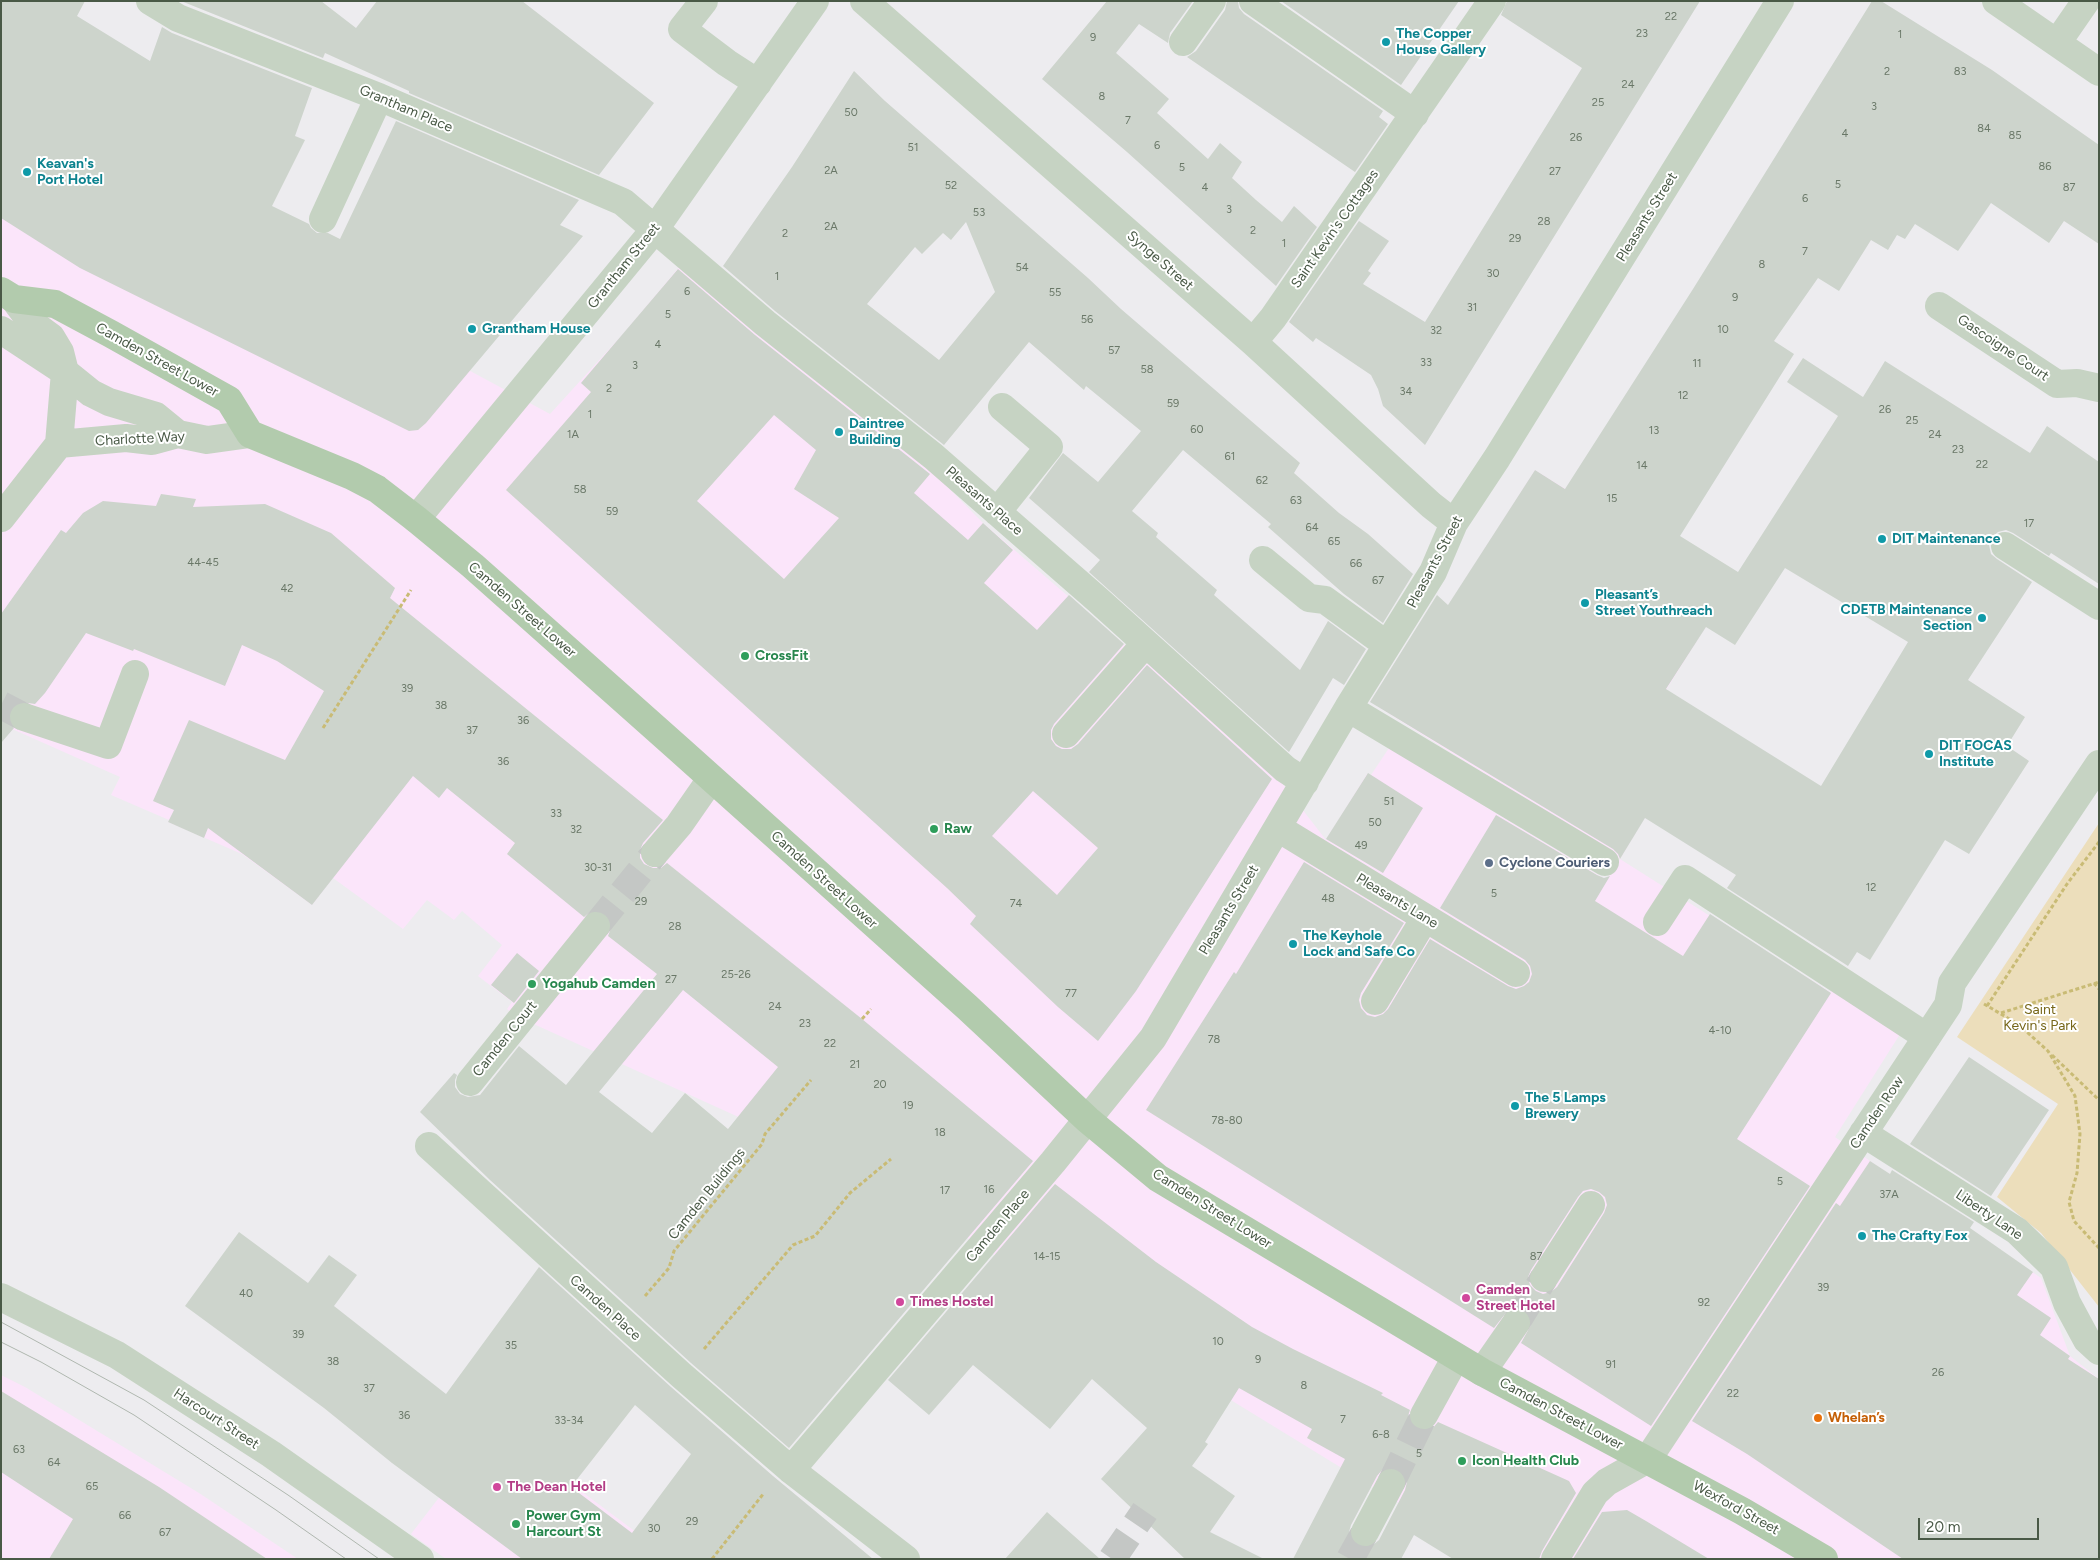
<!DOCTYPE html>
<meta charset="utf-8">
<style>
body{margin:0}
#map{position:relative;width:2100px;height:1560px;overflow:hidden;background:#edecef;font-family:Figtree,sans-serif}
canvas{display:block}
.frame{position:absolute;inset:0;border:2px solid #495946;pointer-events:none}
.scale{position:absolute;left:1918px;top:1518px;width:121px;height:22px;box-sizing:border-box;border:2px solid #495946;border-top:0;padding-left:6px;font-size:15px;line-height:18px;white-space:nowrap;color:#495946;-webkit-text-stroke:4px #fff;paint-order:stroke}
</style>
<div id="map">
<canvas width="2100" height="1560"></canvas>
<div class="frame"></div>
<div class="scale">20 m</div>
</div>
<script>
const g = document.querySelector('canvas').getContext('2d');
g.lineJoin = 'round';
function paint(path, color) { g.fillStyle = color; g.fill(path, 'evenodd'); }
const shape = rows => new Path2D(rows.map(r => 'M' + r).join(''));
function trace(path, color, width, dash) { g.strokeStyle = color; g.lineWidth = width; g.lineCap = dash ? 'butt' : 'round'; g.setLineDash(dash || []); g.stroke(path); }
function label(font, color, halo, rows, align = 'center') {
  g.font = font + ' Figtree,sans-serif'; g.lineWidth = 4; g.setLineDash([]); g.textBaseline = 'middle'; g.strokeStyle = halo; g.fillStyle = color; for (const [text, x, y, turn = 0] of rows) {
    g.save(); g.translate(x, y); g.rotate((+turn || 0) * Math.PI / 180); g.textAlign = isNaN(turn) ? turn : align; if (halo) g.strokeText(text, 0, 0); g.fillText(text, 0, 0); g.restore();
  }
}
paint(shape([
 [1,118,550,414,623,334,680,266,932,471,983,523,1147,664,1149,662,1275,774,1326,840,1367,774,1371,775,1389,748,1606,880,1620,859,1377,706,1444,612,1535,470,1729,590,1639,733,1680,759,1620,859,1830,992,1834,987,1902,1031,1835,1137,2041,1278,2070,1356,2099,1379,2099,1559,1490,1559,970,1240,917,1198,516,1016,507,1009,512,1002,478,976,502,945,462,911,454,920,427,900,403,929,333,878,312,905,242,854,168,822,169,820,111,795,120,777,1,724],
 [1,1375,25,1387,199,1493,298,1559,1,1559],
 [494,1426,672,1559,446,1559,411,1534]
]), '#fbe5fa');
paint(shape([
 [2099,823,2099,1307,2041,1233,1997,1197,2058,1104,1957,1037]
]), '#ecdebb');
paint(shape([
 [1,1,85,1,77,16,150,61,162,27,172,33,312,88,295,136,305,140,272,206,309,224,311,228,317,233,328,233,340,239,396,121,579,200,560,225,583,236,426,423,418,430,409,431,80,268,1,218],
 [181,1,321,1,356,28,377,1,522,1,654,103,599,175,409,93,409,91,325,53,323,58],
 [1107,1,1193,1,1170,33,1168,43,1139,24,1116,53,1169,99,1157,113,1208,159,1220,143,1242,162,1232,178,1256,200,1282,222,1294,206,1317,227,1276,286,1127,152,1042,79],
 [1227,1,1238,1,1239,8,1244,14,1383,111,1379,117,1388,124,1355,172,1187,57,1196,51,1225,10],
 [1281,1,1459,1,1401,85],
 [1507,1,1700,1,1425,445,1383,406,1378,389,1371,375,1316,338,1313,342,1289,322,1359,221,1389,241,1368,271,1371,273,1363,284,1425,322,1582,68,1501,15],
 [1872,1,1881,1,1992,70,2099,145,2099,244,2064,221,2049,243,1991,203,1958,251,1915,224,1905,239,1897,235,1888,250,1871,240,1839,291,1818,278,1774,341,1794,354,1680,536,1738,572,1838,416,1787,382,1803,358,1863,397,1885,361,2030,453,2047,426,2099,462,2099,584,2051,553,2049,556,2013,533,2006,530,1998,532,1992,537,1989,545,1991,554,1997,559,2032,582,1968,680,2025,717,2007,746,2029,761,1969,854,1945,840,1870,960,1857,952,1848,966,1727,888,1736,875,1645,818,1620,859,1618,854,1613,849,1370,702,1437,595,1448,605,1535,470,1565,489,1693,289],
 [1785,568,1908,642,1821,786,1666,689,1706,627,1735,645],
 [854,71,885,101,1088,278,1121,309,1300,463,1294,473,1339,513,1368,534,1413,574,1383,623,1344,594,1268,527,1271,524,1183,450,1132,511,1158,533,1156,537,1217,590,1214,595,1300,670,1328,621,1366,649,1344,685,1333,678,1289,752,1089,572,1100,560,1029,498,1063,453,1098,482,1141,431,1086,386,1084,390,1029,342,944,445,775,311,723,266,792,167],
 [966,222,995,292,939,360,867,304,915,247,922,254,943,233,951,240],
 [678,269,755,335,930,474,914,493,968,540,983,523,1013,550,984,583,1037,630,1069,595,1124,644,1054,724,1051,730,1051,739,1056,746,1062,749,1071,749,1078,744,1147,665,1272,779,1136,991,1098,1041,1058,1007,970,924,976,916,947,888,506,490,591,392,581,383],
 [774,415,816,450,794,489,839,518,784,579,697,501],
 [1033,791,1098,848,1057,895,992,836],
 [161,494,196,499,193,507,265,504,331,533,395,588,390,598,663,820,643,843,640,850,640,858,644,864,653,868,661,868,667,863,862,1019,1033,1161,789,1448,691,1363,490,1180,420,1112,454,1073,457,1075,455,1080,455,1087,460,1094,468,1097,480,1095,519,1046,566,1085,657,974,608,936,611,928,610,920,606,914,598,911,590,912,584,917,507,854,515,843,447,788,439,798,413,776,312,905,208,828,204,838,168,822,174,810,153,801,189,720,285,760,324,691,277,661,242,645,225,686,134,649,133,651,86,633,45,693,35,704,21,702,13,706,9,712,9,720,14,728,1,743,1,614,61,530,66,533,83,513,103,501,156,506],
 [683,990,778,1067,728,1129,685,1093,652,1133,599,1092],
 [1368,773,1423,808,1383,873,1326,839],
 [1496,815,1597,875,1604,878,1610,876,1595,901,1683,956,1710,914,1831,993,1737,1139,1810,1186,1651,1426,1521,1343,1531,1325,1530,1317,1524,1310,1517,1307,1509,1309,1494,1328,1146,1110,1234,972,1236,974,1304,862,1404,923,1361,993,1359,1000,1361,1008,1367,1015,1375,1017,1383,1014,1388,1009,1430,939,1508,986,1516,989,1524,986,1529,982,1532,974,1530,966,1525,960,1440,908],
 [1591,1189,1599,1192,1605,1197,1607,1205,1604,1213,1557,1287,1551,1292,1543,1294,1536,1291,1530,1285,1528,1277,1531,1270,1578,1197,1583,1191],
 [517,953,539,971,514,1003,491,985],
 [1969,1057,2049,1110,1991,1196,1910,1144],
 [1870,1161,1890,1174,1892,1170,1974,1222,1970,1228,2033,1272,2017,1295,2051,1318,2040,1335,2070,1356,2068,1359,2099,1379,2099,1559,1903,1559,1747,1454,1692,1421,1836,1203,1840,1206],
 [1055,1184,1156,1262,1252,1327,1293,1349,1383,1393,1381,1395,1410,1410,1408,1416,1410,1423,1416,1428,1424,1431,1432,1429,1438,1422,1569,1481,1576,1493,1542,1551,1539,1559,1453,1559,1414,1535,1401,1559,1293,1559,1345,1459,1307,1438,1312,1429,1239,1388,1205,1442,1208,1444,1192,1466,1235,1496,1210,1532,1264,1559,1185,1559,1101,1479,1147,1428,1092,1379,1050,1429,973,1365,929,1415,888,1380],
 [1390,1467,1398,1469,1404,1474,1407,1482,1405,1490,1379,1540,1373,1545,1366,1548,1358,1546,1352,1540,1349,1532,1351,1525,1377,1476,1382,1470],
 [239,1232,308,1283,329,1255,357,1275,334,1306,446,1394,539,1267,671,1387,773,1476,873,1559,522,1559,392,1463,324,1408,185,1306],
 [635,1405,691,1454,632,1533,571,1487],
 [1,1391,159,1487,267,1559,49,1559,73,1519,1,1472],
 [1627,1510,1646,1521,1709,1559,1573,1559,1602,1512],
 [1047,1512,1100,1559,1005,1559]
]), '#cdd4cc');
trace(shape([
 [1,705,24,717],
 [596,926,655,853],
 [1516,1323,1544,1278],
 [1391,1483,1424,1415],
 [1112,1559,1145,1511],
 [1350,1559,1365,1532]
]), '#c4c7c5', 28, [28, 14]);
trace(shape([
 [323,728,411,590],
 [2094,983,2099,989],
 [1984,1004,2018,1024,2048,1051,2075,1096,2080,1134,2077,1173,2069,1202,2074,1221,2099,1248],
 [1987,1006,2067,884,2099,842],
 [2001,1013,2099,982],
 [862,1019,871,1009],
 [2052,1055,2099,1100],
 [645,1296,669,1268,674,1251,762,1144,765,1134,811,1080],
 [704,1349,793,1245,815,1236,850,1193,891,1159],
 [712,1559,764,1493]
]), '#c9bb75', 3, [4, 2.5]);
trace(shape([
 [150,1,178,18,379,97,623,202,765,323,933,456,1098,600,1285,769,1305,782],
 [704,1,682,29,727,63,758,83],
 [864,1,1253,342,1431,505,1454,523],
 [1253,1,1415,114],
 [1996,1,2099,72],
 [1183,42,1212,1],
 [2057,43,2086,1],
 [323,219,379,97],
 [1939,306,2057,384,2077,383,2099,388],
 [1,330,65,372,91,393,109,402,156,416,178,434],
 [1253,342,1273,318,1492,1],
 [59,444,126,438,152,441,178,434,207,440,250,434],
 [997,512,1049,447,1002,407],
 [1,518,59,444,65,372,60,352,51,337,32,323,14,299],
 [416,519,655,229,815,1],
 [2005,546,2099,606],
 [1263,560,1309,598,1325,600,1387,645],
 [1348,708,1605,862],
 [24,717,108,745,135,674],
 [1066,734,1145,644],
 [1278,828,1516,973],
 [655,853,679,825,711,779],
 [1657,922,1685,879,1927,1037],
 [1375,1001,1425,918],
 [470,1082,596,926],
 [1863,1133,2017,1231,2054,1267,2067,1303,2087,1340,2099,1351],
 [429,1146,681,1375,791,1470,906,1559],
 [1544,1278,1591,1205],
 [1,1297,117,1355,271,1454,420,1559],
 [1482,1372,1516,1323],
 [1424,1415,1456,1357],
 [791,1470,1053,1162,1153,1038,1348,708,1433,572,1454,523,1497,458,1780,1],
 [1365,1532,1391,1483],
 [1555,1559,1595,1493,1607,1482,1648,1459,1948,1005,1952,983,2099,764]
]), '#c6d3c3', 28);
trace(shape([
 [1,291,14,299,55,304,111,334,229,400,250,434,352,476,377,489,416,519,473,566,680,750,967,1007,1088,1120,1158,1178,1482,1372,1742,1511,1824,1559]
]), '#b2cbad', 28);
trace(shape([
 [1,1322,144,1400,288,1495,379,1559],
 [1,1342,41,1362,134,1415,276,1510,346,1559]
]), '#afb7af', 1);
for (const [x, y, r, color] of [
 [1386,42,5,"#0f9aa8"],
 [27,172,5,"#0f9aa8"],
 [472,329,5,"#0f9aa8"],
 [839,432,5,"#0f9aa8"],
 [1882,539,5,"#0f9aa8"],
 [1585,603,5,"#0f9aa8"],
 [1982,618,5,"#0f9aa8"],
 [745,656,5,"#2e9e5b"],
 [1929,754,5,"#0f9aa8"],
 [934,829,5,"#2e9e5b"],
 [1489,863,5,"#5c6f8a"],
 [1293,944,5,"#0f9aa8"],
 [532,984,5,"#2e9e5b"],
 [1515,1106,5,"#0f9aa8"],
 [1862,1236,5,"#0f9aa8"],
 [1466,1298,5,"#d1479c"],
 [900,1302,5,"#d1479c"],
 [1818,1418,5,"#e8710a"],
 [1462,1461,5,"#2e9e5b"],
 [497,1487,5,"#d1479c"],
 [516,1524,5,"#2e9e5b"]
]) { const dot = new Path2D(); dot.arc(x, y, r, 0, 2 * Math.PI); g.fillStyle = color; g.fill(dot); trace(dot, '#fff', 2); }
label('11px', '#6a7868', null, [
 ["22",1671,17],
 ["23",1642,34],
 ["1",1900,35],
 ["9",1093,38],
 ["2",1887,72],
 ["83",1960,72],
 ["24",1628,85],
 ["8",1102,97],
 ["25",1598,103],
 ["3",1874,107],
 ["50",851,113],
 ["7",1128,121],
 ["84",1984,129],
 ["4",1845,134],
 ["85",2015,136],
 ["26",1576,138],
 ["6",1157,146],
 ["51",913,148],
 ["86",2045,167],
 ["5",1182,168],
 ["2A",831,171],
 ["27",1555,172],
 ["5",1838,185],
 ["52",951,186],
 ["4",1205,188],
 ["87",2069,188],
 ["6",1805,199],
 ["3",1229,210],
 ["53",979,213],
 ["28",1544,222],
 ["2A",831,227],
 ["2",1253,231],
 ["2",785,234],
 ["29",1515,239],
 ["1",1284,244],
 ["7",1805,252],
 ["8",1762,265],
 ["54",1022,268],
 ["30",1493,274],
 ["1",777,277],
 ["6",687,292],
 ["55",1055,293],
 ["9",1735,298],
 ["31",1472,308],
 ["5",668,315],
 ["56",1087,320],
 ["10",1723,330],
 ["32",1436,331],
 ["4",658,345],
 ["57",1114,351],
 ["33",1426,363],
 ["11",1697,364],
 ["3",635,366],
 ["58",1147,370],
 ["2",609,389],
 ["34",1406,392],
 ["12",1683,396],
 ["59",1173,404],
 ["26",1885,410],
 ["1",590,415],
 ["25",1912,421],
 ["60",1197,430],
 ["13",1654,431],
 ["1A",573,435],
 ["24",1935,435],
 ["23",1958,450],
 ["61",1230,457],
 ["22",1982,465],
 ["14",1642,466],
 ["62",1262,481],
 ["58",580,490],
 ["15",1612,499],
 ["63",1296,501],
 ["59",612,512],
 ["17",2029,524],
 ["64",1312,528],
 ["65",1334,542],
 ["44-45",203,563],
 ["66",1356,564],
 ["67",1378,581],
 ["42",287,589],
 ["39",407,689],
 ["38",441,706],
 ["36",523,721],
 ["37",472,731],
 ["36",503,762],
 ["51",1389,802],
 ["33",556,814],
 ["50",1375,823],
 ["32",576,830],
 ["49",1361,846],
 ["30-31",598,868],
 ["12",1871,888],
 ["5",1494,894],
 ["48",1328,899],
 ["29",641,902],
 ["74",1016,904],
 ["28",675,927],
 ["25-26",736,975],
 ["27",671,980],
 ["77",1071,994],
 ["24",775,1007],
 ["23",805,1024],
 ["4-10",1720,1031],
 ["78",1214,1040],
 ["22",830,1044],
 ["21",855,1065],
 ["20",880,1085],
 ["19",908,1106],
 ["78-80",1227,1121],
 ["18",940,1133],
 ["5",1780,1182],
 ["16",989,1190],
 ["17",945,1191],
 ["37A",1889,1195],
 ["14-15",1047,1257],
 ["87",1536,1257],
 ["39",1823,1288],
 ["40",246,1294],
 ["92",1704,1303],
 ["39",298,1335],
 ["10",1218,1342],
 ["35",511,1346],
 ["9",1258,1360],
 ["38",333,1362],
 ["91",1611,1365],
 ["26",1938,1373],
 ["8",1304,1386],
 ["37",369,1389],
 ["22",1733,1394],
 ["36",404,1416],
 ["7",1343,1420],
 ["33-34",569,1421],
 ["6-8",1381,1435],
 ["63",19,1450],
 ["5",1419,1454],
 ["64",54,1463],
 ["65",92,1487],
 ["66",125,1516],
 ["29",692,1522],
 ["30",654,1529],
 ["67",165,1533]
]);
label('bold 14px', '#0d838f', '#fff', [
 ["The Copper",1396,34],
 ["House Gallery",1396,50],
 ["Keavan's",37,164],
 ["Port Hotel",37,180],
 ["Grantham House",482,329],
 ["Daintree",849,424],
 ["Building",849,440],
 ["DIT Maintenance",1892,539],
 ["Pleasant’s",1595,595],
 ["Street Youthreach",1595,611],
 ["CDETB Maintenance",1972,610,"right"],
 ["Section",1972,626,"right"],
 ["DIT FOCAS",1939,746],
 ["Institute",1939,762],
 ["The Keyhole",1303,936],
 ["Lock and Safe Co",1303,952],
 ["The 5 Lamps",1525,1098],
 ["Brewery",1525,1114],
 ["The Crafty Fox",1872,1236]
], 'left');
label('14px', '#495946', '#fff', [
 ["Grantham Place",406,109,23],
 ["Pleasants Street",1647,217,-58],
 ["Saint Kevin's Cottages",1335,229,-55],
 ["Synge Street",1160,261,41],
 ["Grantham Street",624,266,-51],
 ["Gascoigne Court",2003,348,34],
 ["Camden Street Lower",157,360,29],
 ["Charlotte Way",140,439,-3],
 ["Pleasants Place",984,501,41],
 ["Pleasants Street",1435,562,-62],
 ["Camden Street Lower",522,610,41],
 ["Camden Street Lower",824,880,42],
 ["Pleasants Lane",1397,901,31],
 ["Pleasants Street",1229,910,-59],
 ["Camden Court",505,1039,-51],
 ["Camden Row",1877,1113,-56],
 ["Camden Buildings",707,1194,-51],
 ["Camden Street Lower",1212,1209,32],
 ["Liberty Lane",1989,1215,34],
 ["Camden Place",998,1226,-50],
 ["Camden Place",605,1308,42],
 ["Camden Street Lower",1561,1414,28],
 ["Harcourt Street",216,1419,33],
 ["Wexford Street",1736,1508,29]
]);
label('bold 14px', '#27864d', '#fff', [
 ["CrossFit",755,656],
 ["Raw",944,829],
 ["Yogahub Camden",542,984],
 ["Icon Health Club",1472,1461],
 ["Power Gym",526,1516],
 ["Harcourt St",526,1532]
], 'left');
label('bold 14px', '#4e5e75', '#fff', [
 ["Cyclone Couriers",1499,863]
], 'left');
label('14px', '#77671a', '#fff', [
 ["Saint",2040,1010],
 ["Kevin's Park",2040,1026]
]);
label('bold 14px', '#b23c85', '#fff', [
 ["Camden",1476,1290],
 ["Street Hotel",1476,1306],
 ["Times Hostel",910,1302],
 ["The Dean Hotel",507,1487]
], 'left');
label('bold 14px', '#c56008', '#fff', [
 ["Whelan’s",1828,1418]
], 'left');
</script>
